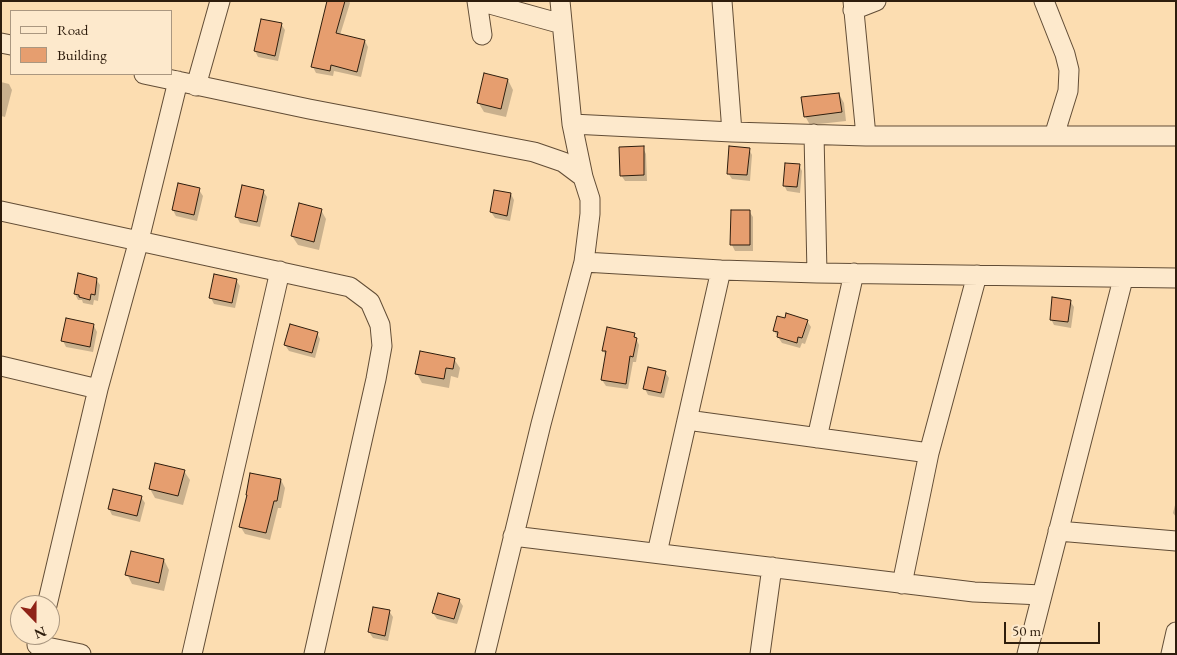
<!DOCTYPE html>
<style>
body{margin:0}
#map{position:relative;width:1177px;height:655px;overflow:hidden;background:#fcddb1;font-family:"EB Garamond",serif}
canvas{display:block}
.frame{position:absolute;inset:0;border:2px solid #2e1d0d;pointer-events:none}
.legend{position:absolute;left:10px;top:10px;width:162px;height:65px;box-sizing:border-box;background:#fde9cc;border:1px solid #aa9780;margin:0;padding:6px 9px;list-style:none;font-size:15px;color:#2e1d0d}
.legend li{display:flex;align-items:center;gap:10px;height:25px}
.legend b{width:25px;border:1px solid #aa9780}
.north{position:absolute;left:10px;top:595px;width:50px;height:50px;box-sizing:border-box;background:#fde9cc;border:1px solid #aa9780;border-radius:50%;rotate:158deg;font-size:14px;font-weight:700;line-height:20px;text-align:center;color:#2e1d0d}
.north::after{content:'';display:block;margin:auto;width:18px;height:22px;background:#8f2418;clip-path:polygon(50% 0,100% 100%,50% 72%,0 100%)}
.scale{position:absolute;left:1004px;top:622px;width:96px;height:22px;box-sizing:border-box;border:2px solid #2e1d0d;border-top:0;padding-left:6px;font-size:15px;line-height:18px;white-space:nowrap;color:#2e1d0d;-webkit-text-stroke:4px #fde9cc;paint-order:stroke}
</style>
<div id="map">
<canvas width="1177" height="655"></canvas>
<div class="frame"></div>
<ul class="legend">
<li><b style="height:6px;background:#fde9cc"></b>Road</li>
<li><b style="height:14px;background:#e69e6f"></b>Building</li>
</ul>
<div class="north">N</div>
<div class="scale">50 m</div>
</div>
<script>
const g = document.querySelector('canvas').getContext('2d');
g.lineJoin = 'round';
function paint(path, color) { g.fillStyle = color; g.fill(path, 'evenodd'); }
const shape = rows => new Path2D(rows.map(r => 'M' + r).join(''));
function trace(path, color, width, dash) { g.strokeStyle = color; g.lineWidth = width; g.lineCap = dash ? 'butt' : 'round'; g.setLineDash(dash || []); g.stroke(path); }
paint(shape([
 [328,1,349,1,350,3,340,35,365,41,368,47,361,77,334,71,333,76,316,73,313,67],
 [281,24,285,30,278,61,258,57,255,51],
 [508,80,513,90,506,117,484,112,478,102],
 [1,82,9,84,12,90,5,117,1,116],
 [839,94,844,103,846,121,810,125,805,116],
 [643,148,646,154,647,181,625,181,621,175],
 [749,149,752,155,750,181,732,179,728,173],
 [799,165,802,171,800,193,787,191,784,185],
 [199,190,203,196,197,221,176,216,173,210],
 [263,191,267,197,260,227,240,223,237,217],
 [511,194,514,200,510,221,495,218,491,212],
 [321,210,326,219,319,250,298,245,292,236],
 [749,211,753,217,753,251,735,251,732,245],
 [96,279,100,285,98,301,94,300,93,305,83,303,82,300,78,300,75,294],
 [236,280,240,286,235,308,214,304,211,298],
 [1070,301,1074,307,1071,328,1054,325,1051,319],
 [807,321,811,327,805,344,802,343,800,348,782,343,774,331],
 [94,326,97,332,93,352,66,347,63,341],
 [317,333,320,339,315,358,289,351,285,345],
 [634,334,639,345,636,362,633,362,628,389,606,386,602,380,606,356,603,350],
 [454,359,460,368,458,378,451,376,449,388,422,383,417,374],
 [665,372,669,378,664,398,648,395,645,389],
 [184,471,190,480,183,505,155,498,150,489],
 [281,480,285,488,281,508,278,508,270,540,245,534,240,526,248,497,247,495],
 [141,497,145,503,140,522,112,515,109,509],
 [1176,501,1176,517,1173,513],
 [164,560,169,570,164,591,132,584,127,574],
 [459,600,463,606,457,624,437,619,433,613],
 [389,611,393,617,388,641,373,638,369,632]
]), '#0003');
const building = shape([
 [327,1,345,1,336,33,365,40,357,72,331,65,330,71,311,67,327,1],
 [261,19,282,23,275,56,254,51,261,19],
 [484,73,508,79,501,109,477,103,484,73],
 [839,93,842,112,804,117,801,97,839,93],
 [644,146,644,175,620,176,619,147,644,146],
 [729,146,750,148,747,175,727,174,729,146],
 [785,163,800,164,797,187,783,186,785,163],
 [178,183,200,188,194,215,172,210,178,183],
 [242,185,264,190,257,222,235,217,242,185],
 [494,190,511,193,507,216,490,212,494,190],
 [299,203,322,209,314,242,291,236,299,203],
 [731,210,750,210,750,245,730,245,731,210],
 [78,273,97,278,95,295,91,294,90,300,79,297,79,295,74,294,78,273],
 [214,274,237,279,232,303,209,298,214,274],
 [1052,297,1071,300,1068,322,1050,320,1052,297],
 [786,313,808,320,802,338,798,337,797,343,777,337,778,332,773,331,777,316,785,318,786,313],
 [66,318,94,324,90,347,61,341,66,318],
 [290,324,318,332,312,353,284,345,290,324],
 [607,327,635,333,634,337,637,338,633,357,630,356,626,384,601,380,606,351,602,351,607,327],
 [420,351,455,358,453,369,446,368,444,379,415,374,420,351],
 [648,367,666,371,661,393,643,389,648,367],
 [155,463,185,470,178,496,149,489,155,463],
 [250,473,281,479,277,501,274,501,266,533,239,527,247,495,246,495,250,473],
 [113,489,142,496,137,516,108,509,113,489],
 [131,551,164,559,159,583,125,575,131,551],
 [438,593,460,599,454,619,432,613,438,593],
 [373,607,390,610,385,636,368,632,373,607]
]);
paint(building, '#e69e6f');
trace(building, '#2e1d0d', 1);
const minor = shape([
 [477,1,482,35],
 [479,1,562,24],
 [560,1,572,124,583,177],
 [722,1,732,132],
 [853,1,866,136],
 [1044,1,1065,54,1069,70,1068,91,1054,136],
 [853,10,876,1],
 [1,43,11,45],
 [144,74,309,109,534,152,563,162,583,177,590,199,590,214,584,262,541,424,485,654],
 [196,86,220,1],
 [572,124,732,132,866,136,1176,136],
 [814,134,817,273],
 [1,211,350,287,370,302,380,325,382,346,376,379,314,654],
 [584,262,721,270,817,273,1176,278],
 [1,366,98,389],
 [687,420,929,453],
 [817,438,854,273],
 [1058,531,1176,541],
 [513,536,974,592,1042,595],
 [657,553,721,270],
 [902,584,929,453,977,275],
 [47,605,98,389,139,240,178,81],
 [37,645,81,654],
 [192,654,280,271],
 [760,654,772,567],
 [1027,654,1123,279],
 [1171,654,1176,632]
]);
trace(minor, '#624d36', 21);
trace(minor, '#fde9cc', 19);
</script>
